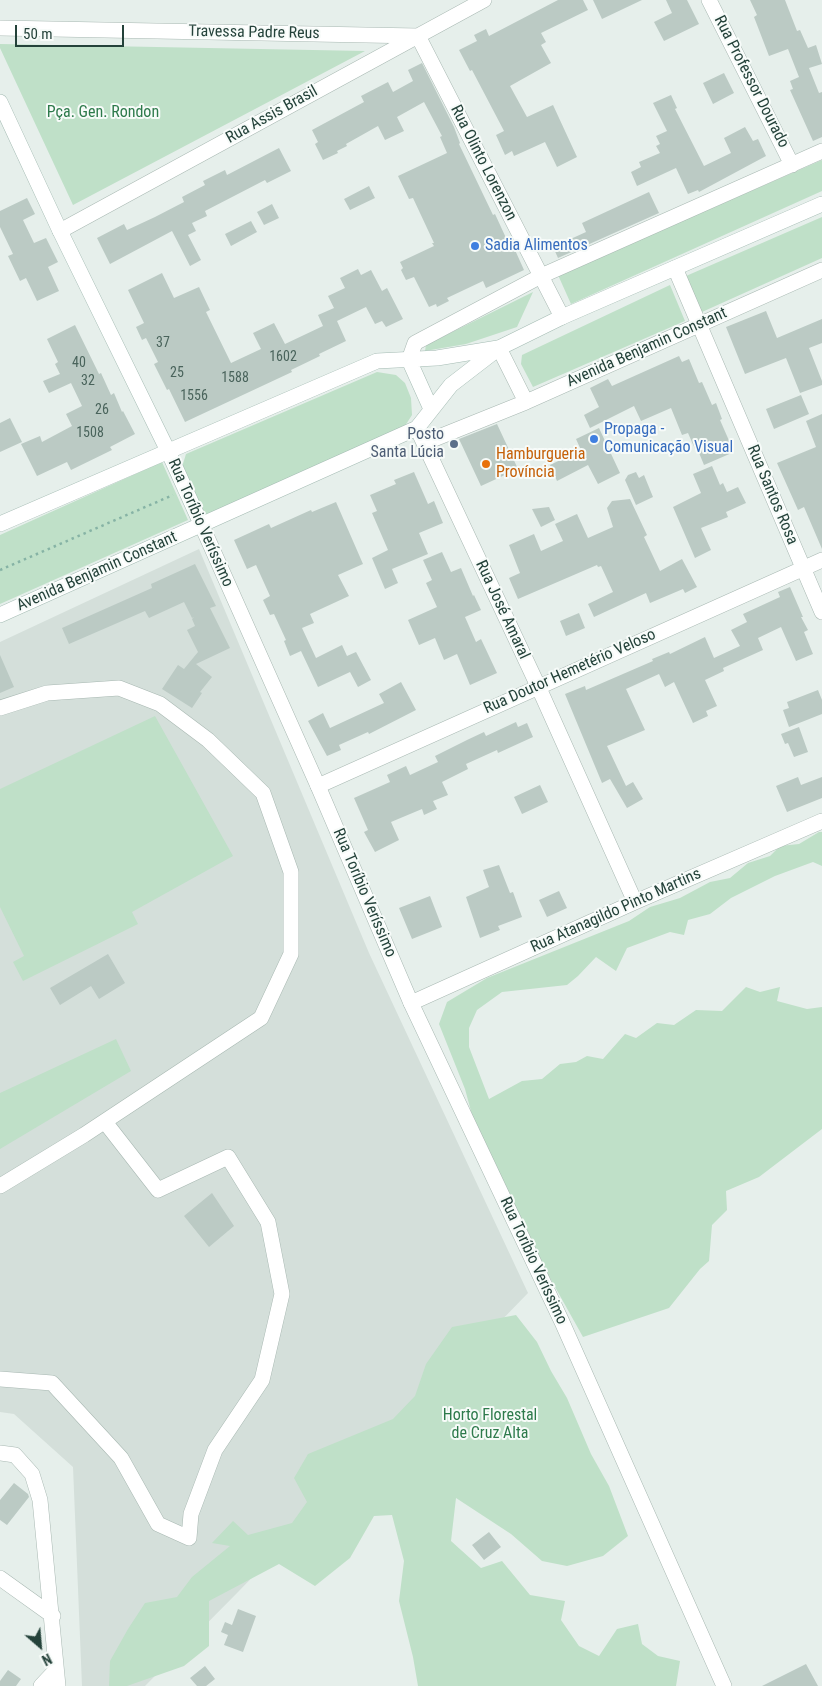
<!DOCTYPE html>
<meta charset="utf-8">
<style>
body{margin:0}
#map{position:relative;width:822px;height:1686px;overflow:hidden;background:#e6efeb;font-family:"Roboto Condensed",sans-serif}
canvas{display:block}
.north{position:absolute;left:15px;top:1621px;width:50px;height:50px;-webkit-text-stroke:4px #f7fbf9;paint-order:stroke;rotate:153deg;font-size:14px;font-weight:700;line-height:20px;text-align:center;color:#24423a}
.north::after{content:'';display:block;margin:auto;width:18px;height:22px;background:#24423a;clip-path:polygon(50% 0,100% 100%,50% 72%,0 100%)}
.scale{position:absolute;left:15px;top:25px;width:109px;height:22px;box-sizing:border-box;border:2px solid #24423a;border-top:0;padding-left:6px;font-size:15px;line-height:18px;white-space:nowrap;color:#24423a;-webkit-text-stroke:4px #f7fbf9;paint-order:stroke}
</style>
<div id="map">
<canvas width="822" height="1686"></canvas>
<div class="north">N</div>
<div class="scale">50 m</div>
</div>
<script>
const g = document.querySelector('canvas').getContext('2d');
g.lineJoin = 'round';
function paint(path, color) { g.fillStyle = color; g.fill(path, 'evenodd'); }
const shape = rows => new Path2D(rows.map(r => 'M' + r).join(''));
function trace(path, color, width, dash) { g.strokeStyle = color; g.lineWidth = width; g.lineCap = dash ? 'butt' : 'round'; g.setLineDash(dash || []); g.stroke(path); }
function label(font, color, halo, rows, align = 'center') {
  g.font = font + ' "Roboto Condensed",sans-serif'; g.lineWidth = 4; g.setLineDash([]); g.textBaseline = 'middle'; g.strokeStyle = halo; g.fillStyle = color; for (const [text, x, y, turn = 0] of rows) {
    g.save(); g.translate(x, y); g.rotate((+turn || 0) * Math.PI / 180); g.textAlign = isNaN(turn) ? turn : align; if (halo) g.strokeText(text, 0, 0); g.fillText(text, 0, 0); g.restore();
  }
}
paint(shape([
 [199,549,369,953,528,1293,238,1592,145,1686,82,1686,73,1467,14,1414,0,1412,0,642]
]), '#d4dfda');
paint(shape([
 [0,44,365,51,73,205,0,48],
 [822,160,822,191,571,304,558,275],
 [822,217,822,258,702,312,686,276],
 [670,285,685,321,533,387,521,364,522,355],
 [533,292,517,327,466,344,425,351,426,345],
 [377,372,396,375,405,383,411,398,412,415,403,429,205,517,182,467,186,454],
 [162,462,188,520,0,604,0,535],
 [155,716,233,856,132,912,138,924,23,981,13,962,24,956,0,907,0,789],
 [819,832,822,832,822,866,813,862,775,876,731,898,710,914,688,920,684,935,670,932,627,948,616,971,596,957,578,976,567,985,502,992,477,1010,469,1028,469,1047,489,1099,522,1081,542,1079,560,1064,576,1062,587,1056,603,1059,625,1034,636,1038,657,1023,674,1025,696,1010,722,1011,746,987,760,992,780,987,777,1001,807,1009,822,1007,822,1129,759,1177,726,1191,727,1210,712,1225,709,1261,700,1269,669,1308,583,1337,550,1278,538,1269,475,1126,465,1089,439,1024,447,1002,487,978,629,921,650,907,680,898,710,882,730,878,748,863,770,856,780,846,799,844],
 [116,1039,131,1071,0,1149,0,1093],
 [516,1315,537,1342,551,1371,567,1398,591,1454,609,1486,628,1536,603,1556,567,1566,542,1561,511,1534,456,1498,451,1541,481,1568,502,1561,530,1595,565,1601,561,1620,579,1646,599,1656,617,1629,638,1624,642,1644,658,1656,680,1661,676,1686,418,1686,413,1657,399,1601,404,1561,392,1515,374,1516,350,1558,315,1586,279,1564,209,1601,209,1646,184,1666,127,1686,109,1686,110,1661,128,1629,145,1603,177,1597,192,1577,230,1546,212,1543,233,1521,248,1535,292,1523,307,1502,294,1478,308,1454,393,1419,415,1396,426,1364,452,1327]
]), '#bfe0c8');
paint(shape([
 [558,0,583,0,588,10,541,33,546,42,541,45,551,63,510,86,527,117,553,105,577,157,557,167,545,142,514,156,512,151,505,155,496,135,504,131,503,129,472,70,470,71,459,50,477,41,474,35,486,29,489,36],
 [593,0,642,0,602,19],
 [666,0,687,0,699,24,664,41,654,22,672,13],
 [750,0,785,0,797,31,800,30,808,48,816,45,822,64,809,68,819,93,822,92,822,137,813,141,790,90,793,89,790,81,799,77,788,49,769,56,754,17,757,15],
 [422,63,454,127,460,143,459,144,493,215,495,214,512,251,515,250,524,270,486,288,483,281,447,298,449,301,437,307,436,304,429,307,414,277,406,280,401,270,403,268,400,262,434,246,432,243,434,243,413,198,409,199,398,176,447,153,440,137,442,136,424,102,397,117,404,131,385,140,378,126,346,144,347,146,337,151,338,153,323,160,315,144,318,142,312,130,364,102,361,96,388,82,393,92,413,81,408,70],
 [724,73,734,93,713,104,703,83],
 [671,95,677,108,675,109,704,166,731,153,724,138,745,127,753,141,758,139,766,156,699,192,698,190,688,194,676,168,637,186,631,172,641,167,639,162,660,153,656,146,660,144,656,136,667,131,653,103],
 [279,148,291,171,267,183,265,180,205,211,207,216,192,223,196,231,188,235,201,260,190,266,172,231,110,264,97,238,124,224,127,230,155,217,184,202,182,197,205,185,203,181,225,170,227,175],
 [369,186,375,198,350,210,344,199],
 [649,192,659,213,558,258,553,247,586,232,582,223],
 [27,198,35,214,23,220,34,243,46,238,58,262,48,267,59,291,37,301,26,278,20,281,8,256,13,254,0,227,0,211],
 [272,204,279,218,264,225,257,212],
 [251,221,257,232,231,246,225,234],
 [358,269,361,275,371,270,382,291,387,288,403,319,386,327,382,321,375,324,366,307,337,321,346,341,319,354,320,356,291,370,292,372,185,422,169,389,167,390,154,364,158,362,146,338,142,340,136,327,144,323,128,290,162,273,174,298,199,287,210,310,206,312,231,363,261,349,253,333,274,323,285,344,323,326,318,315,334,308,328,296,345,288,340,278],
 [766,311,777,338,822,319,822,343,809,348,822,381,822,385,800,393,786,358,745,374,726,327],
 [75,325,99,374,101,373,111,395,114,393,122,412,123,411,135,434,110,447,112,450,71,470,67,462,37,476,21,444,40,436,42,442,72,426,66,414,82,406,71,383,49,393,43,381,60,374,55,364,58,362,47,339],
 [679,356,682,362,689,359,699,383,702,382,712,405,716,403,722,419,720,420,734,452,704,465,697,448,695,449,688,433,682,435,671,408,641,421,634,406,590,428,584,415,599,407,590,388,608,379,612,386],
 [801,395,809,414,774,429,766,409],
 [822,414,822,549,804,507,798,510,777,463,816,447,806,421],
 [10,418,22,442,0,452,0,423],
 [497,424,518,469,481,486,459,439],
 [599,428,620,473,598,484,588,465,557,481,550,465,581,450,576,439],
 [712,466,720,485,723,483,727,492,738,487,746,503,726,512,728,517,701,528,711,550,695,558,673,507,701,493,693,474],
 [414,472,428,504,434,501,443,523,419,533,428,554,392,569,398,583,385,589,372,558,388,550,372,513,377,511,370,495,396,484,394,480],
 [636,472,639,478,644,475,653,497,636,505,625,480,628,475],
 [630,499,647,535,644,537,660,571,682,559,697,587,685,593,683,589,650,603,646,593,594,617,588,604,613,592,601,566,598,567,597,565,518,599,509,578,520,573,509,545,534,534,541,551,563,541,555,524,577,514,588,538,613,527,607,508,612,501],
 [336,502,363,564,338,575,349,596,310,614,314,623,302,628,316,658,342,645,347,656,356,652,371,680,358,687,350,672,318,687,301,651,290,656,284,641,286,640,274,614,270,615,263,600,270,596,256,565,247,569,234,540,269,524,271,528,311,510,312,512],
 [549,507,555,520,541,527,532,509],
 [442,552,451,572,461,568,473,596,474,595,481,610,465,617,476,642,481,639,497,673,470,685,457,654,444,660,435,638,419,645,408,620,437,607,426,583,432,580,423,560],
 [195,564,216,606,210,608,230,648,196,664,212,677,200,692,202,693,192,708,162,689,178,665,184,669,198,652,187,630,195,626,192,619,194,617,192,618,184,602,149,618,145,611,69,644,62,628,152,588,151,584],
 [790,587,803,617,801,617,808,630,804,632,813,654,796,661,781,627,758,638,763,650,723,668,724,671,705,680,717,706,706,711,708,716,693,723,674,682,665,687,659,674,626,689,645,730,607,746,626,786,633,782,643,799,627,808,610,779,602,783,565,694,585,686,586,690,653,661,652,659,669,652,670,654,705,637,714,658,740,646,731,630,747,622,743,614,780,597,778,592],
 [579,613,585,628,566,636,560,621],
 [0,655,14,687,0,693],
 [401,682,416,710,369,734,368,732,339,745,341,750,327,756,308,721,323,713,330,728,384,703,379,694],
 [818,690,822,700,822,714,789,727,783,710,789,708,787,702],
 [516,722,518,727,527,723,533,737,498,753,497,750,466,764,468,769,442,782,448,795,433,801,437,809,424,815,422,809,391,822,399,840,375,852,364,832,368,830,354,798,390,782,387,775,406,766,410,775,438,762,435,756,467,740,484,732,486,736],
 [799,727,808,752,794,757,788,743,785,744,781,734],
 [798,777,801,785,822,777,822,798,787,812,776,786],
 [540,785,548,802,522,814,514,797],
 [499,865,510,893,513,892,522,917,498,926,500,930,480,938,466,897,489,887,483,870],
 [559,891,567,908,547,917,539,900],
 [430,896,442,927,412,939,399,908],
 [108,954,125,983,99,999,91,986,60,1005,50,988],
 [212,1193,234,1226,209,1247,184,1216],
 [14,1483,28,1494,29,1497,7,1525,0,1520,0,1500],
 [489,1532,501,1547,484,1560,472,1545],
 [238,1609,256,1616,243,1652,224,1645,228,1635,221,1632,225,1622,232,1625],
 [806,1664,818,1686,762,1686],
 [205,1666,215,1679,206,1686,197,1686,190,1678],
 [8,1670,21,1679,16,1686,0,1686,0,1681]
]), '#bbcac4');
const minor = shape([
 [709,0,792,165],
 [675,268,822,612],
 [499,348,526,402,822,270],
 [409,360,415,343,541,276,822,151],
 [417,428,538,686,635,902],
 [424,443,526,402],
 [0,708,47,693,119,688,160,704,208,740,263,793,291,872,291,954,261,1018,84,1135,0,1186],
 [318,786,822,560],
 [411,1003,635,902,822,821],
 [0,1379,52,1383,121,1458,158,1524,189,1538,191,1514,215,1450,262,1380,282,1294,268,1222,228,1157,158,1190,105,1122],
 [0,1453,15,1455,32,1474,40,1500,58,1686],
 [0,1578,53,1616],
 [41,1686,56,1670]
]);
const tertiary = shape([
 [0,28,418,36,562,317],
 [60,231,484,0],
 [202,526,318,786,411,1003,562,1322,724,1686]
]);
const secondary = shape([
 [0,102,60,231,168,451,202,526],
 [409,360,431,409],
 [0,524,377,361,437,358,498,348],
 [0,615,417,428,451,385,499,348,562,317,822,204]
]);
trace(minor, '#a8b8b2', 16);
trace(tertiary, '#a8b8b2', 16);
trace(secondary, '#a4bbb3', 16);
trace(shape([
 [0,570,173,495]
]), '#86b3a5', 2.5, [2.5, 4]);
trace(minor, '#fff', 15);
trace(tertiary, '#fff', 15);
trace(secondary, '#fff', 15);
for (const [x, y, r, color] of [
 [475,246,5,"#3f7fe0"],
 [594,439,5,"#3f7fe0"],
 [454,444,5,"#5c6f8a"],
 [486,464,5,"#e8710a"]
]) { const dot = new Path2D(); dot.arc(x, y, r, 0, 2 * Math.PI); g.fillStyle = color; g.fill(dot); trace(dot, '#f7fbf9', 2); }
label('14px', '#4a645c', null, [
 ["37",163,343],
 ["1602",283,357],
 ["40",79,363],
 ["25",177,373],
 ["1588",235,378],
 ["32",88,381],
 ["1556",194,396],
 ["26",102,410],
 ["1508",90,433]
]);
label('16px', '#24423a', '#f7fbf9', [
 ["Travessa Padre Reus",254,33,1],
 ["Rua Professor Dourado",751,82,63],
 ["Rua Assis Brasil",272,115,-29],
 ["Rua Olinto Lorenzon",483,163,63],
 ["Avenida Benjamin Constant",647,348,-24],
 ["Rua Santos Rosa",772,495,67],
 ["Rua Toríbio Veríssimo",200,523,66],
 ["Avenida Benjamin Constant",97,572,-24],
 ["Rua José Amaral",502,610,65],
 ["Rua Doutor Hemetério Veloso",570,672,-24],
 ["Rua Toríbio Veríssimo",364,893,67],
 ["Rua Atanagildo Pinto Martins",616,911,-24],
 ["Rua Toríbio Veríssimo",533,1261,65]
]);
label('16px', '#2d7a4b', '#f7fbf9', [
 ["Pça. Gen. Rondon",103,113],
 ["Horto Florestal",490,1416],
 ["de Cruz Alta",490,1434]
]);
label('16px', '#366cbe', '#f7fbf9', [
 ["Sadia Alimentos",485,246],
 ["Propaga -",604,430],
 ["Comunicação Visual",604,448]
], 'left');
label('16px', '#4e5e75', '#f7fbf9', [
 ["Posto",444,435],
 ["Santa Lúcia",444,453]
], 'right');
label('16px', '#c56008', '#f7fbf9', [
 ["Hamburgueria",496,455],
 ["Província",496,473]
], 'left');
</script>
